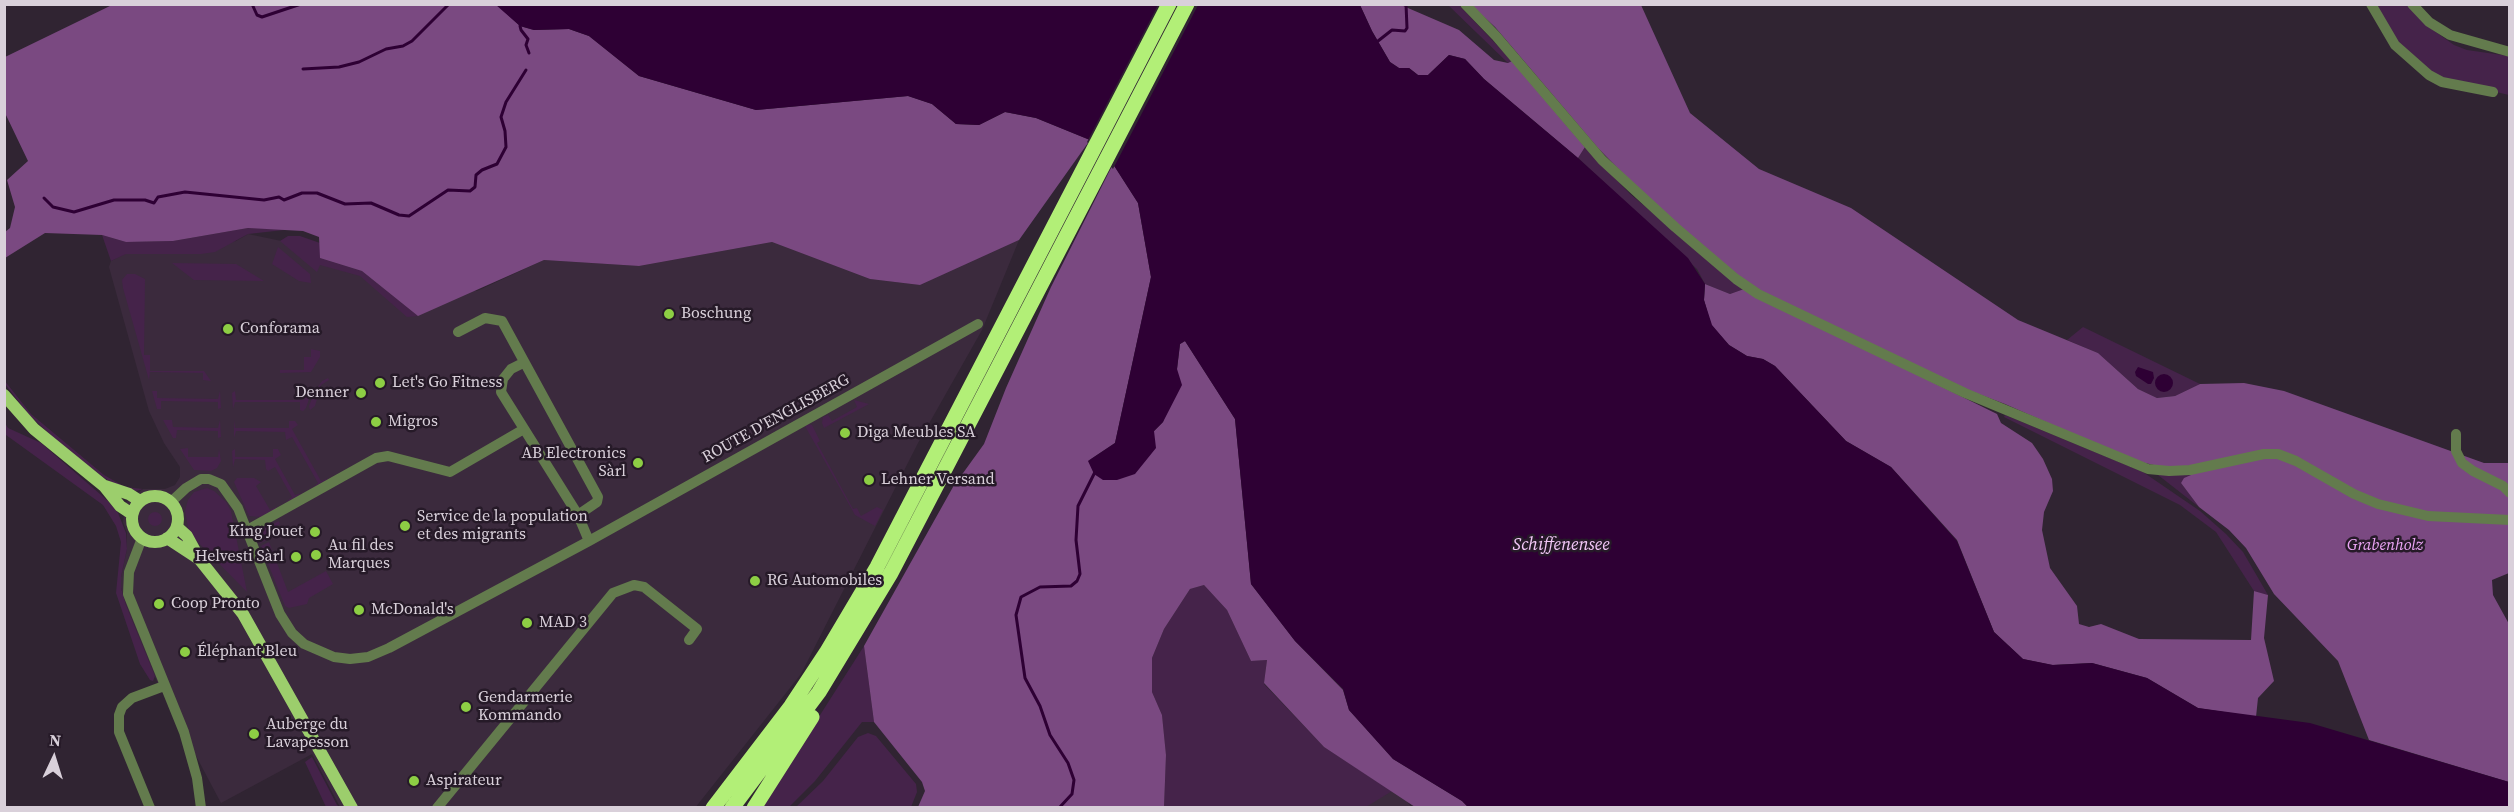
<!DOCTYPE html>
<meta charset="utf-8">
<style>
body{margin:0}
#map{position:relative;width:2514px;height:812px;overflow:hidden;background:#302432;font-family:"Source Serif 4",serif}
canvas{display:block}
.frame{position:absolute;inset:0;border:6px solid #d9d0da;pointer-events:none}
.north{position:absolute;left:24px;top:728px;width:60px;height:60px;-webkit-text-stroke:4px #261a28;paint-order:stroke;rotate:4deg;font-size:16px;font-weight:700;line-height:24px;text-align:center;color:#d9d0da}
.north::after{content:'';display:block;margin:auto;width:21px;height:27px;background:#d9d0da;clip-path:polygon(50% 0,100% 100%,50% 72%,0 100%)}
</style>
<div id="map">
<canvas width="2514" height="812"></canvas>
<div class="frame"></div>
<div class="north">N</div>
</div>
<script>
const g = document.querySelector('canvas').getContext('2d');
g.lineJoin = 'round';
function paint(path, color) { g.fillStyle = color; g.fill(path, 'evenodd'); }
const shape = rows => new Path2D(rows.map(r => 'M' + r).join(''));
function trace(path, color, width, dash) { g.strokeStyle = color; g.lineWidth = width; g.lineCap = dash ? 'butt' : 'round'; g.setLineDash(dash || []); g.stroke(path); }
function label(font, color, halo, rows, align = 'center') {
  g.font = font + ' "Source Serif 4",serif'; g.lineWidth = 5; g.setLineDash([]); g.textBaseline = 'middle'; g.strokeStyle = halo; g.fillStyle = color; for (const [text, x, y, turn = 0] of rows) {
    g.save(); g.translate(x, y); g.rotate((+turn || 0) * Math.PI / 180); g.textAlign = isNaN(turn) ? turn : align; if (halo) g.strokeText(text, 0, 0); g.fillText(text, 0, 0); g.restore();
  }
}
paint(shape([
 [248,234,291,243,477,291,544,260,639,266,772,242,870,279,920,285,1019,240,982,330,918,443,801,674,695,808,340,807,312,754,221,803,158,684,126,605,121,588,121,577,127,549,127,533,123,522,126,502,143,489,165,489,175,485,180,477,180,467,164,443,149,411,109,267,111,261,125,254,236,241],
 [1396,785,1411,807,1360,808]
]), '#3b2a3d');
paint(shape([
 [1448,5,1459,5,1512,61,1508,63],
 [2374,5,2407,5,2426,25,2454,45,2467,50,2509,56,2509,95,2441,79,2400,47],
 [1585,147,1630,194,1744,289,1730,294,1705,284,1697,269,1578,158],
 [248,228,293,229,248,234,215,252,201,254,126,254,111,261,102,235,126,242,173,241],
 [288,236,300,236,320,243,320,258,362,271,418,316,407,317,360,276,320,265,317,272,280,241],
 [278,247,310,274,311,283,299,281,272,264],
 [172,263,236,264,264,281,194,280],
 [127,274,135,274,145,279,144,355,150,355,150,371,204,371,211,381,203,380,203,373,150,372,149,380,123,288,122,280],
 [2083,327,2200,384,2175,396,2157,398,2138,389,2098,353,2067,340],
 [311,349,320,351,320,357,311,372,280,373,280,380,280,370,304,370,304,357,311,357],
 [328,378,329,380,321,385,315,406,310,410,309,406,314,393,322,381],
 [4,380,31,414,104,475,125,487,143,489,133,492,122,489,103,477,66,449,29,415,5,384],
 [152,391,157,391,157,398,218,399,220,391,221,408,218,409,218,402,161,401,161,409,157,409],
 [235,391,236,400,304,400,305,392,308,392,309,399,306,408,303,411,300,410,300,402,235,402,233,409,232,393],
 [854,400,869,404,824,428,822,423,823,417,828,415,832,421,857,407],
 [2005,415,2143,472,2200,511,2226,534,2243,552,2268,595,2254,591,2216,532,2180,505,2004,417],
 [163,420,172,420,173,427,218,428,220,420,221,437,218,438,218,431,177,430,176,438,173,438],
 [234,420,235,428,289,428,289,421,295,421,298,425,292,429,321,481,329,478,311,489,318,483,292,437,286,440,285,432,236,431,234,438],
 [5,423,8,428,41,443,108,501,118,513,126,533,127,549,121,577,121,588,126,605,155,676,153,681,150,680,140,664,116,593,121,542,116,526,103,505,6,435],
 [808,424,812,425,820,441,817,443,853,509,857,508,861,516,877,507,883,510,875,526,855,515,805,426],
 [188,448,188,457,218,457,219,449,221,461,217,468,211,471,194,470,180,449],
 [235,449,235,457,273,457,273,449,278,449,281,455,275,459,295,495,304,493,285,503,292,497,275,467,268,471,266,469,265,460,235,459,233,467,232,451],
 [2158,475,2192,475,2181,483,2199,507],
 [237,478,254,478,261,482,256,486,270,510,276,507,276,509,261,517,249,516,234,482],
 [207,488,214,491,226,502,231,511,247,592,189,533,185,511,188,500,194,492],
 '148 519a7 7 0 1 1 14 0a7 7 0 1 1-14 0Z',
 [279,521,280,524,270,530,267,540,260,543,257,536,261,529],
 [269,542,288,592,326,571,333,584,309,598,307,604,289,608,285,606,261,546],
 [1204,585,1227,610,1251,661,1267,660,1264,684,1324,747,1392,791,1366,807,1164,807,1166,755,1162,715,1152,692,1152,658,1164,629,1190,589],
 [864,646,874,722,862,722,815,781,789,807,760,808,764,803],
 [868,733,876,736,916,784,917,792,911,807,796,807,823,781,858,737],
 [312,757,337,805,340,807,326,807,305,762]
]), '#45234a');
paint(shape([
 [496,4,520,26,534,30,569,29,589,36,639,76,756,110,908,96,932,104,956,124,979,125,1005,112,1036,118,1090,140,1019,240,920,285,870,279,772,242,639,266,544,260,418,316,362,271,320,258,319,237,303,231,248,228,173,241,126,242,102,235,45,233,5,258,5,232,10,228,15,207,7,180,28,161,5,113,5,57,112,5],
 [1360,5,1401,5,1459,30,1494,60,1508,63,1512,61,1585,147,1578,158,1484,79,1465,59,1449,55,1428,75,1418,75,1409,68,1399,68,1390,62,1372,31],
 [1471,5,1641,5,1690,113,1759,169,1851,208,2018,320,2098,353,2138,389,2157,398,2175,396,2200,384,2244,383,2284,391,2484,463,2509,463,2509,573,2492,580,2493,595,2509,624,2509,782,2369,740,2338,661,2274,594,2246,548,2229,530,2199,507,2181,483,2184,478,2191,475,2190,467,2158,466,2132,460,2005,404,1968,390,1763,292,1739,278,1638,189,1598,148,1495,27],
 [1113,164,1138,203,1151,277,1115,443,1088,461,1154,431,1163,422,1177,369,1180,344,1185,341,1235,419,1251,584,1295,641,1343,690,1349,710,1393,759,1462,801,1468,807,1415,807,1324,747,1264,683,1267,660,1251,661,1227,610,1204,585,1190,589,1164,629,1152,658,1152,692,1162,715,1166,755,1164,807,918,807,925,791,922,782,874,722,864,646,953,487,984,444,1006,388,1051,287],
 [1705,284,1730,294,1744,289,1997,414,2001,423,2032,443,2043,459,2052,479,2053,491,2044,512,2042,530,2050,568,2077,606,2079,624,2089,627,2101,624,2139,639,2251,640,2254,591,2268,595,2264,638,2274,681,2258,698,2256,717,2198,708,2147,678,2092,663,2052,665,2023,659,1994,632,1957,540,1891,467,1846,441,1775,366,1763,359,1747,356,1729,345,1711,325,1704,300]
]), '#7a4981');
paint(shape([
 [496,5,1360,5,1372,31,1390,62,1399,68,1409,68,1418,75,1428,75,1449,55,1465,59,1484,79,1578,158,1688,258,1705,284,1704,300,1712,325,1729,345,1747,356,1763,359,1775,366,1846,441,1891,467,1957,541,1994,632,2023,659,2053,665,2092,663,2147,678,2198,708,2310,723,2509,782,2509,807,1468,807,1462,801,1393,759,1349,710,1343,689,1295,641,1251,584,1235,419,1185,341,1180,344,1177,369,1182,385,1163,422,1154,431,1156,448,1135,474,1117,480,1103,480,1094,474,1088,461,1115,443,1151,277,1138,203,1113,164,1090,140,1036,118,1005,112,979,125,956,124,932,104,908,96,756,110,639,76,589,36,569,29,534,30,520,26],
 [2138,367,2153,372,2154,378,2151,384,2148,384,2136,376,2135,372],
 '2155 383a9 9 0 1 1 18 0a9 9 0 1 1-18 0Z'
]), '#2e0034');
paint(shape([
 [1158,5,1198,5,1113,169,1087,142]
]), '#302432');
trace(shape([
 [252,4,257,15,262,17,301,4],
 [520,26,521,30,528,39,526,45,529,53],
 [1378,41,1392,30,1405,31,1407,28,1406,4],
 [303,69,339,67,359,62,386,49,403,46,412,41,449,4],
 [44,198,53,207,74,212,114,200,145,200,154,203,158,197,185,192,264,200,279,197,284,200,302,193,317,193,345,204,371,203,399,215,409,216,448,190,470,191,475,187,476,175,482,170,497,164,506,147,505,131,501,117,506,102,526,70],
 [1059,808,1072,794,1074,780,1068,763,1050,735,1040,706,1025,678,1016,615,1021,597,1040,587,1071,586,1077,581,1080,574,1076,540,1078,506,1095,472]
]), '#2e0034', 3);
trace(shape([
 [1465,4,1496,36,1602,160,1675,227,1736,279,1758,294,1965,393,2148,469,2169,471,2190,470,2264,454,2278,454,2296,461,2354,494,2378,504,2428,516,2510,520],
 [2371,4,2395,45,2429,75,2442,82,2493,92],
 [2412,4,2429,22,2450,35,2510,52],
 [458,332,485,318,502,321,598,497,597,502,578,515],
 [523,363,511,369,503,379,501,392,578,515,589,541],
 [2456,434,2456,451,2462,463,2473,471,2503,486,2510,493],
 [171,502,186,488,201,479,209,479,221,484,238,508,280,614,292,633,304,644,334,657,350,659,368,657,389,648,589,541,978,324],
 [247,530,376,458,388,456,450,472,524,429],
 [142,538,129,572,128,594,184,732,197,778,201,808],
 [150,808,119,732,119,715,122,707,132,698,164,686],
 [437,808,613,593,634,585,644,587,697,629,689,640]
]), '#637b4d', 10);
trace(shape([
 [4,395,34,429,104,486,120,506,132,514],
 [105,486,129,494,140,501],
 '132 519a23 23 0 1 1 46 0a23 23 0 1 1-46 0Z',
 [177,527,187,536,200,560,243,614,352,808],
 [167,538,199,559]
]), '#9cce6c', 12);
trace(shape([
 [713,808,791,706,826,653,877,567,1169,4],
 [732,808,819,692,891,573,1187,4],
 [754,808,812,717]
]), '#b2ef77', 15);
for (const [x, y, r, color] of [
 [669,314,6,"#8dce44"],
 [228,329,6,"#8dce44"],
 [380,383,6,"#8dce44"],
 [361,393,6,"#8dce44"],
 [376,422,6,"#8dce44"],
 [845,433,6,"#8dce44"],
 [638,463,6,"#8dce44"],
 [869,480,6,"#8dce44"],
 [405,526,6,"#8dce44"],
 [315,532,6,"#8dce44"],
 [316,555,6,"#8dce44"],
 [296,557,6,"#8dce44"],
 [755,581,6,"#8dce44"],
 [159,604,6,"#8dce44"],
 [359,610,6,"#8dce44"],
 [527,623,6,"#8dce44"],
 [185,652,6,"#8dce44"],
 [466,707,6,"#8dce44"],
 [254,734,6,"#8dce44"],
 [414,781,6,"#8dce44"]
]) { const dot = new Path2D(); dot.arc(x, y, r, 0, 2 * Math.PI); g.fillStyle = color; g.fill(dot); trace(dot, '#261a28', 2); }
label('16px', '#d9d0da', '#261a28', [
 ["Boschung",681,314],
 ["Conforama",240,329],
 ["Let's Go Fitness",392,383],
 ["Denner",349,393,"right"],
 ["Migros",388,422],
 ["Diga Meubles SA",857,433],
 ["AB Electronics",626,454,"right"],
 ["Sàrl",626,472,"right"],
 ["Lehner Versand",881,480],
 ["Service de la population",417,517],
 ["et des migrants",417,535],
 ["King Jouet",303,532,"right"],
 ["Au fil des",328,546],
 ["Marques",328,564],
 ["Helvesti Sàrl",284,557,"right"],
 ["RG Automobiles",767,581],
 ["Coop Pronto",171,604],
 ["McDonald's",371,610],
 ["MAD 3",539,623],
 ["Éléphant Bleu",197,652],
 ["Gendarmerie",478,698],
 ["Kommando",478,716],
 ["Auberge du",266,725],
 ["Lavapesson",266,743],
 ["Aspirateur",426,781]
], 'left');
label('16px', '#d9d0da', '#261a28', [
 ["ROUTE D'ENGLISBERG",776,419,-29]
]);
label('italic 16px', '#eda6f7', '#261a28', [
 ["Grabenholz",2385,546]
]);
label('italic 18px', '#f3c8f8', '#261a28', [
 ["Schiffenensee",1561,545]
]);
</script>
